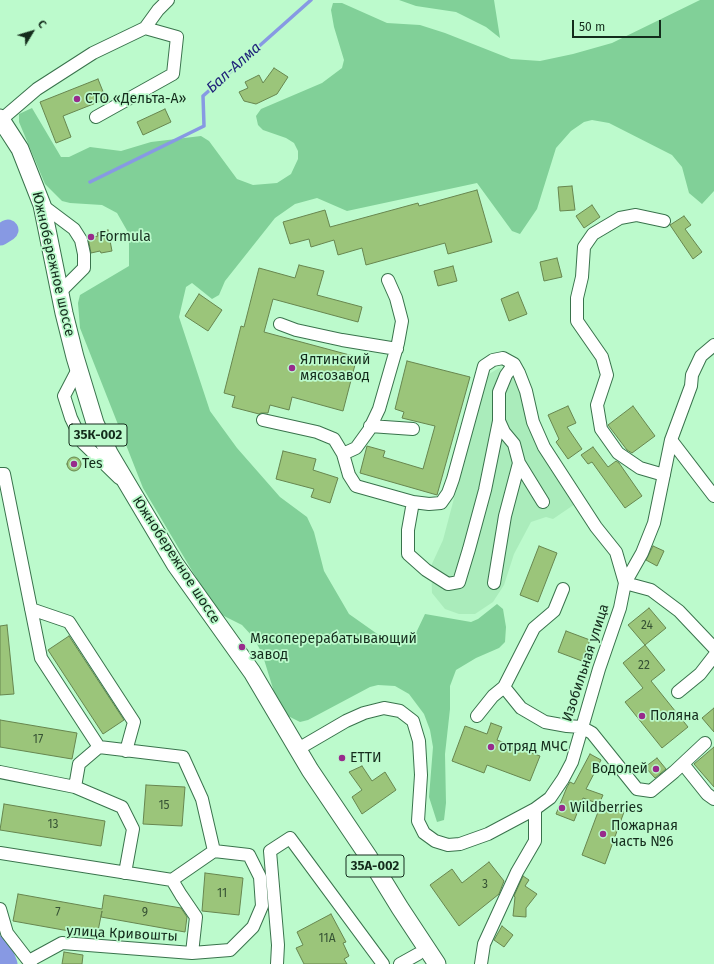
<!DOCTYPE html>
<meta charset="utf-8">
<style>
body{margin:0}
#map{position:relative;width:714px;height:964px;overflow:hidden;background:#bcfacc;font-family:"Fira Sans",sans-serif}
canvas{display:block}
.north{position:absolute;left:12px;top:12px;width:40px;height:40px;-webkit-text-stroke:3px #bcfacc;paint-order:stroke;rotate:52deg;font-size:11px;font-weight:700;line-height:16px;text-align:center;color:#142c1c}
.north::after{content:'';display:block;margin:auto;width:14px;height:18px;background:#142c1c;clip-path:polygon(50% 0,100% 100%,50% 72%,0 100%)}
.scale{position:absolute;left:572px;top:20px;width:89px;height:18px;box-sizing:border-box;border:2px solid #142c1c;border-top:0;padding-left:5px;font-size:12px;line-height:14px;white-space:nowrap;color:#142c1c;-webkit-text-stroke:3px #bcfacc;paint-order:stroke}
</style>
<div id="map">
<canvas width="714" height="964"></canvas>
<div class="north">С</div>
<div class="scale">50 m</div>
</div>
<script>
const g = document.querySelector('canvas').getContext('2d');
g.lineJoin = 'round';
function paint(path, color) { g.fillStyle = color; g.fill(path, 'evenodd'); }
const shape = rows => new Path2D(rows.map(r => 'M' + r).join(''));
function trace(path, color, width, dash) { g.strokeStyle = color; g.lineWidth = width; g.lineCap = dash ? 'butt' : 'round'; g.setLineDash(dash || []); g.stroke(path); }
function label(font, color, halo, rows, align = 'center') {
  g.font = font + ' "Fira Sans",sans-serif'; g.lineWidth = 3.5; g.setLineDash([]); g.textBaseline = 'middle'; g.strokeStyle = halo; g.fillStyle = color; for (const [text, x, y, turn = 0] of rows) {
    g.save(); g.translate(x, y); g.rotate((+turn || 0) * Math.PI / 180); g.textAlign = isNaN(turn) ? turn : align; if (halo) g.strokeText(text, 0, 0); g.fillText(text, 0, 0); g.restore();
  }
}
paint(shape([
 [499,368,512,372,522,399,534,437,545,459,575,504,553,519,546,517,531,522,514,554,504,585,493,602,475,614,459,614,445,609,432,593,431,566,443,540,479,404,489,374]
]), '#aaecbb');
paint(shape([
 [399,0,494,0,500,38,486,27,456,12,416,6],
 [700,0,714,0,714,191,702,204,689,193,682,167,672,155,609,123,592,120,584,122,571,131,556,148,537,209,520,234,512,231,477,183,347,211,317,198,295,204,275,218,225,281,219,295,212,299,192,283,186,287,179,317,210,411,237,448,280,497,307,517,314,532,324,571,349,614,383,638,399,643,408,641,415,635,425,614,471,622,478,619,497,604,503,609,506,627,505,642,499,648,476,658,456,670,450,686,450,709,445,754,446,803,444,820,437,822,429,797,433,747,430,730,424,714,409,694,395,686,378,685,370,687,308,720,300,722,284,714,279,708,262,653,253,637,242,625,220,614,210,601,143,488,80,328,78,303,80,295,129,266,129,234,117,213,102,205,70,203,62,201,45,184,19,122,19,114,32,108,61,157,69,157,90,147,121,151,151,142,201,136,209,141,237,179,253,185,277,183,291,174,298,159,298,151,294,143,286,138,263,130,258,125,256,116,261,109,322,83,342,68,344,60,334,27,331,10,333,3,342,3,387,23,420,25,445,33,511,59,540,61,573,54,612,43]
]), '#81d098');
trace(shape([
 [90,182,204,126,203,96,311,0]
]), '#8799e3', 3.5);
trace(shape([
 [0,235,8,230],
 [0,946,7,964]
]), '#8799e3', 21);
const building = shape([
 [274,68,288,77,277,94,256,104,244,101,239,92,248,88,245,82,259,75,263,83,274,68],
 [98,79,106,99,63,116,71,137,56,143,40,102,98,79],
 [165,109,171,122,143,135,137,122,165,109],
 [572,186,575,210,560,211,558,187,572,186],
 [477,190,492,242,448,254,445,243,366,265,362,248,338,255,334,240,311,247,309,239,290,244,283,222,325,210,330,227,418,203,419,206,477,190],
 [592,205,600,217,584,228,576,216,592,205],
 [684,216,691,225,685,229,702,252,693,259,670,225,684,216],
 [108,230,112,251,101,253,100,251,91,253,88,238,98,236,97,233,108,230],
 [557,258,562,277,544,281,540,262,557,258],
 [299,265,324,271,317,295,362,307,358,322,273,299,264,332,357,357,343,411,292,397,289,410,270,405,268,413,261,413,259,414,232,407,235,396,224,393,241,326,244,327,259,268,295,278,299,265],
 [453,266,457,281,438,286,434,271,453,266],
 [518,292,527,314,509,321,501,299,518,292],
 [199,294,222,310,208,331,185,316,199,294],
 [407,361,470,377,437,495,360,473,367,446,385,451,383,457,423,469,435,426,402,418,404,412,395,409,407,361],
 [568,406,576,423,567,427,582,449,568,459,556,442,559,439,548,415,568,406],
 [633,406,655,436,632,453,627,450,608,425,633,406],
 [593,447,608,467,616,461,619,463,642,496,625,508,592,462,588,464,581,455,593,447],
 [283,451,316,459,313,470,338,478,330,503,311,497,314,489,276,479,283,451],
 '67 464a7 7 0 1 1 14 0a7 7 0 1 1-14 0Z',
 [539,546,557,553,538,602,520,595,539,546],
 [653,546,664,551,657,566,646,560,653,546],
 [649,608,666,628,645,645,628,625,649,608],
 [7,625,14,694,0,695,0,626,7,625],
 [566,631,590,640,582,661,558,652,566,631],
 [69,636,124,720,103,734,48,650,69,636],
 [645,645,665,670,651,681,688,727,662,748,625,702,643,688,623,663,645,645],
 [714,708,714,732,702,718,714,708],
 [0,720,77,733,72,759,0,747,0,720],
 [491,723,502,727,497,740,540,756,530,781,487,765,484,773,452,761,465,726,487,734,491,723],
 [714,747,714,787,694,764,714,747],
 [590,754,601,760,586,789,603,795,599,804,583,798,574,821,556,814,567,787,570,782,574,784,590,754],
 [657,758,666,769,655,778,645,767,657,758],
 [362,766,372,781,385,772,396,790,362,814,352,797,362,790,349,772,362,766],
 [146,785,185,787,182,826,143,824,146,785],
 [4,804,105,821,101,846,0,830,4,804],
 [601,804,624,812,605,864,582,855,601,804],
 [489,862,504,881,499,894,459,926,430,885,452,869,462,883,489,862],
 [205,873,243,878,239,915,202,911,205,873],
 [523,876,529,880,525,886,537,894,526,908,526,917,513,916,515,897,514,896,523,876],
 [18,894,102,909,104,895,181,908,187,917,185,932,101,917,102,911,97,936,13,921,18,894],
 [331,914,346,942,343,943,349,956,344,959,347,964,304,964,296,948,303,945,297,932,331,914],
 [502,926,513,935,504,947,494,940,502,926],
 [64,952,83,955,82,964,62,964,64,952]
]);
paint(building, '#9bc57a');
trace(building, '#67864f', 1);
const minor = shape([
 [145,28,158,10,168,0],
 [2,119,37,89,93,53,145,28,177,37,173,74,96,117],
 [42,205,74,229,81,240,84,254,84,268,61,291],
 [280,324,296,330,342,340,397,349],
 [77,371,64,396,71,418,83,443,119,478],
 [263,420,317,432,334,439,343,454,349,475,356,486,413,502,429,504,441,503,448,493,453,479,484,366,493,360,503,358,514,364,519,373,526,391,533,422,544,447,596,527,616,552,625,583],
 [370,426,413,429],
 [671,440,714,496],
 [343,454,356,448,369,430,379,409,398,343,402,321,396,298,388,280],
 [519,463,543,502],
 [0,474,4,474,41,658,99,747,183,757,202,799,214,851],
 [664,475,640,468,618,453,601,429,597,405,607,375,602,357,577,321,577,298,582,277,584,247,593,234,620,218,636,215,664,221],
 [413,502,408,530,408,554,426,570,448,584,459,582,469,549,485,490,499,421,499,392,506,375,514,364],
 [494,583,505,516,519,463,514,444,504,432,499,421],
 [625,583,651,590,679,611,714,648],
 [563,589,554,611,534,628,504,687,521,708,545,722,567,726,581,727,592,733,637,789,651,791,674,772,705,743],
 [31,609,69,622,134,722,126,751],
 [678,692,700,674,714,656],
 [477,716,493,696,504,687],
 [298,749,346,721,364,713,384,708,400,711,413,721,419,741,421,775,418,821,424,833,435,841,448,845,460,844,488,834,535,809,550,798,563,779,572,762,599,669,620,608,625,583,642,553,654,523,671,440,691,386,692,375,701,356,714,345],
 [683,764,707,794,714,799],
 [0,772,75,787,122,807,133,829,125,873],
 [75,787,79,764,99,747],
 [0,853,172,880],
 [0,909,7,933,31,964],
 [29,961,62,943,192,953,196,917,181,895,172,880,214,851,249,855,260,877,262,906,253,927,230,950,192,953],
 [277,964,278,945,270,851,290,838,383,964],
 [400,964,418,954],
 [481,964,484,944,517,872,535,841,535,809]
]);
const highway = shape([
 [0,118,20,149,42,205,64,313,75,357,95,423,109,453,175,564,252,672,310,770,368,856,400,908,437,964]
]);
trace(minor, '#39734c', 14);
trace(highway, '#39734c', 19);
trace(minor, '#fff', 12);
trace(highway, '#fff', 17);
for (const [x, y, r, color] of [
 [77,99,4,"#982b8c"],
 [91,237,4,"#982b8c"],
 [292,368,4,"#982b8c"],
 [74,464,4,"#982b8c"],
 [242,647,4,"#982b8c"],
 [642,716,4,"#982b8c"],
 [491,747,4,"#982b8c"],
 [342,758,4,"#982b8c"],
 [656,769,4,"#982b8c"],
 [562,808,4,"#982b8c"],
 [603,834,4,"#982b8c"]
]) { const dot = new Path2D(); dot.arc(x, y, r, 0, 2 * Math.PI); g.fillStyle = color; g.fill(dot); trace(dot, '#bcfacc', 1.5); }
label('12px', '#365234', null, [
 ["24",647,626],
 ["22",644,666],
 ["17",38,740],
 ["15",164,806],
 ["13",53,825],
 ["3",485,885],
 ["11",222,894],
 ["7",58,913],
 ["9",145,913],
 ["11А",327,939]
]);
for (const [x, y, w] of [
 [98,435,58],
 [375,866,58]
]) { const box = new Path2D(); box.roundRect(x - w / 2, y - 11, w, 22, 3); g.fillStyle = '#bcfacc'; g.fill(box); trace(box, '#142c1c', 1); }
label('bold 13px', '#142c1c', null, [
 ["35К-002",98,435],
 ["35А-002",375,866]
]);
label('14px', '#142c1c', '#bcfacc', [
 ["СТО «Дельта-А»",85,99],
 ["Formula",99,237],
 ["Ялтинский",300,360],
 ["мясозавод",300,376],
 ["Tes",82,464],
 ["Мясоперерабатывающий",250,639],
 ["завод",250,655],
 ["Поляна",650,716],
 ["отряд МЧС",499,747],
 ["ЕТТИ",350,758],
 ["Водолей",648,769,"right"],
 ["Wildberries",570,808],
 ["Пожарная",611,826],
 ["часть №6",611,842]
], 'left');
label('14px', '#142c1c', '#bcfacc', [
 ["Южнобережное шоссе",53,264,77],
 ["Южнобережное шоссе",176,560,57],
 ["Изобильная улица",586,663,-72],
 ["улица Кривошты",122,934,3]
]);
label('italic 15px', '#1f2479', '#bcfacc', [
 ["Бал-Алма",234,68,-42]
]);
</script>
